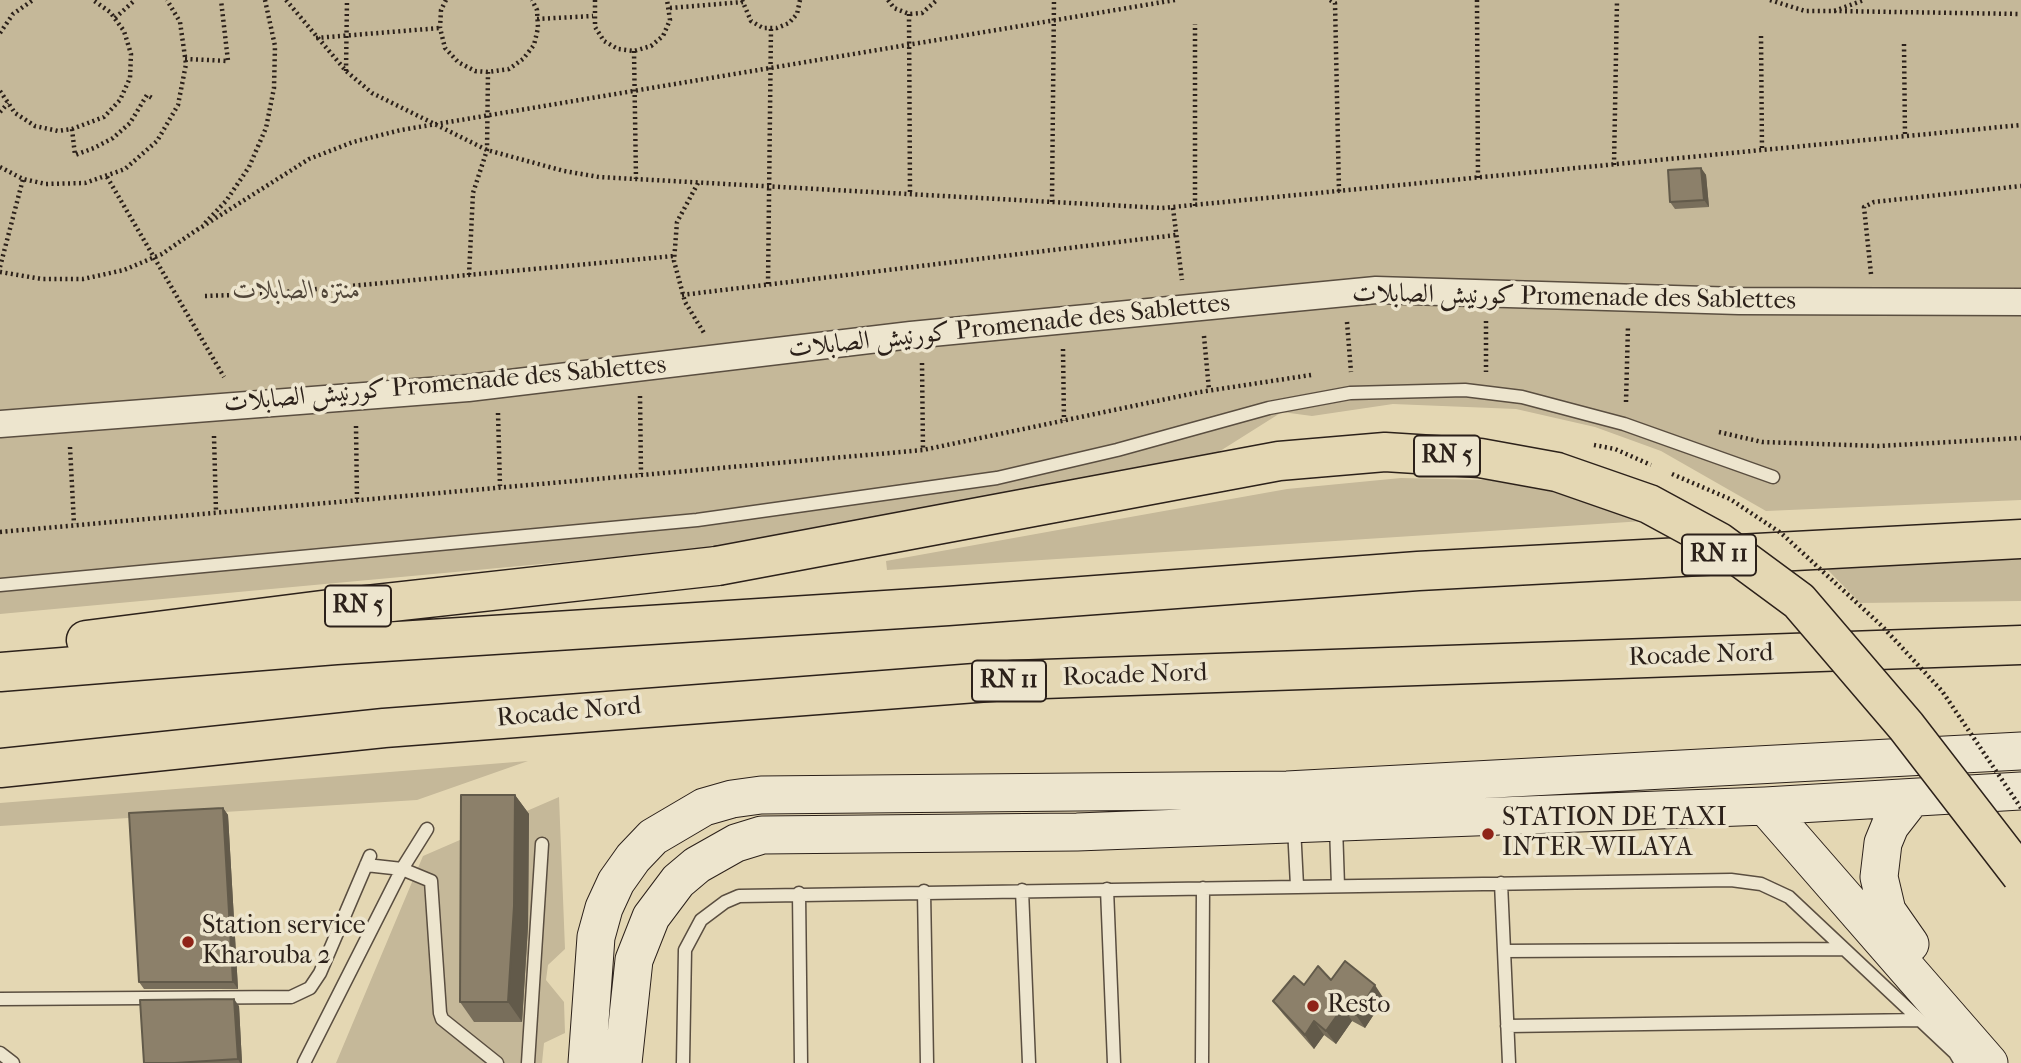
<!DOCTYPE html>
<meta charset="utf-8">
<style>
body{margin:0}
canvas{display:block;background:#e4d7b3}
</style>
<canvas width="2021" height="1063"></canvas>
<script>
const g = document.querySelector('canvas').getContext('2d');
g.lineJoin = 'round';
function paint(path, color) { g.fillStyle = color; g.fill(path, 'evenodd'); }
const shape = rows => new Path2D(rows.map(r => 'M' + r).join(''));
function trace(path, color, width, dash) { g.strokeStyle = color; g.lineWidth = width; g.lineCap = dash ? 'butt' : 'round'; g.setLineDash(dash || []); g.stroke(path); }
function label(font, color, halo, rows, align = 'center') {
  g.font = font + ' "IM FELL French Canon",Amiri,serif'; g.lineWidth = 7; g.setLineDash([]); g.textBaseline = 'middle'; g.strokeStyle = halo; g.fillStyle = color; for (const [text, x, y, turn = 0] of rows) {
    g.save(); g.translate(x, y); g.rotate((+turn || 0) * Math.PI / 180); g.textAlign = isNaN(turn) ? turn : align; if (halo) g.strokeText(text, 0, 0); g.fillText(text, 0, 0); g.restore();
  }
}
paint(shape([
 [0,0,2021,0,2021,500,1766,511,1661,451,1595,427,1516,409,1393,404,1312,416,1282,412,1209,458,715,548,0,614],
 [1401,478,1488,480,1569,495,1644,521,887,570,886,561,1108,521,1287,489],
 [2021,557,2021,601,1860,603,1823,565],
 [528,761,417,800,0,826,0,803],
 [559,797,565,949,548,965,546,980,564,1002,565,1033,544,1043,542,1063,336,1063,423,856]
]), '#c5b899');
const lane = shape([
 [0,585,697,520,997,478,1117,450,1269,408,1350,393,1465,390,1522,397,1624,424,1773,477],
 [1336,826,1338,886],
 [1294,827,1297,886],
 [366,865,402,869,431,881,440,1013,442,1019,497,1063],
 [1501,883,1509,1063],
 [1107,889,1114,1063],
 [1022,890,1029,1063],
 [924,891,927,1063],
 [799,893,801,1063],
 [1504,951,1844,949],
 [0,999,291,997,310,988,320,973,370,856],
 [1507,1026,1920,1020],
 [0,1053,13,1063],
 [304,1063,402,869,427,829],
 [528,1063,542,844],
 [683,1063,685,950,701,920,725,902,739,896,1731,880,1761,884,1789,897,1955,1053,1961,1063],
 [1202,1063,1203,888]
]);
const street = shape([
 [0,424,468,388,911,335,1376,290,1739,301,2021,302]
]);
const secondary = shape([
 [1765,806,1989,1063],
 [1910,944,1887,911,1879,877,1883,843,1890,826,1911,799],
 [587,1063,596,937,604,908,616,882,633,858,653,837,704,807,732,799,761,795,1287,790,2021,751],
 [623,1063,634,960,651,917,678,881,697,865,736,843,762,835,1077,832,1765,806,2021,791]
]);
const highway = shape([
 [86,640,330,609,717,566],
 [0,672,336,645,948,606,1418,571,2021,539],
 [0,768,384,728,1015,680,2021,645]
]);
trace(lane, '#5a4e40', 15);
trace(street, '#5a4e40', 29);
trace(secondary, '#2c211a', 39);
trace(highway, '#2c211a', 41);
trace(shape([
 [286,0,346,71,372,93,487,150,564,171,599,177,1162,208,2021,125],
 [446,0,441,10,440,28,445,48,458,62,475,71,488,72,509,69,523,59,534,45,538,28,537,10,532,0],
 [595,0,595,27,604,41,618,49,634,51,651,46,663,36,670,20,667,0],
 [742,0,751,21,763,28,777,28,789,23,797,14,800,0],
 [888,0,894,8,909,14,922,13,937,0],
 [1330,0,1335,3,1339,192],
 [1477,0,1478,179],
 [1770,0,1805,11,1834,11,1864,0],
 [670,8,743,2],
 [1834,11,2021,14],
 [909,14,910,194],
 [115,18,135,0],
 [537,19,593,16],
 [0,33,13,14,33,0],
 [1761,36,1762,151],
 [316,38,440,28],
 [1904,44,1905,136],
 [634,51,636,179],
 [185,59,228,61,221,0],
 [346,71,347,0],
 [0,91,15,113,35,126,58,131,72,129,104,117,120,100,130,78,131,54,124,31,110,12,93,0],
 [0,112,8,103],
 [72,129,75,155,94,148,113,138,130,123,147,95,152,98],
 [1614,165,1617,1],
 [0,167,23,179,46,184,85,183,125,169,157,141,178,105,186,64,180,22,167,0],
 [107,177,224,377],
 [698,183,677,222,674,261,685,302,704,333],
 [1052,202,1054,0],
 [1195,206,1195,24],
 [1173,208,1182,280],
 [205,223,226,201,249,167,266,128,274,88,275,46,265,0],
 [197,230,309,159,353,142,401,130,1175,0],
 [0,267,23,179],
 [0,272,42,279,83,279,124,270,162,254,198,229],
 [1871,274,1864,207,1874,202,2021,186],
 [469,275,473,193,487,150,488,72],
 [768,284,771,27],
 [682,295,1176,235],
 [205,296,263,294,674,256],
 [1486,321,1486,372],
 [1347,322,1351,372],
 [1204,336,1209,390],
 [1063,349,1064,421],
 [922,363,923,450],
 [640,396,641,474],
 [1626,402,1628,326],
 [498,413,500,486],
 [356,426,357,499],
 [1719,432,1762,442,1879,446,2021,438],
 [214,436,216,511],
 [70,447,74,524],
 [0,532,923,450,1200,392,1311,375]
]), '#2c211a', 4.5, [2, 3.5]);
trace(lane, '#ede5ce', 12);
trace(street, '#ede5ce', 26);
trace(secondary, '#ede5ce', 37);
trace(highway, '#e4d7b3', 38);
const highwayBridge = shape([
 [717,566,1279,461,1385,452,1480,458,1557,472,1649,504,1719,542,1799,601,1906,726,2021,875]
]);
trace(highwayBridge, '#2c211a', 41, []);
trace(shape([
 [1594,445,1615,449,1651,465],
 [1672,474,1730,499,1781,533,1882,626,1942,691,2021,808]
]), '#2c211a', 4.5, [2, 3.5]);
trace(highwayBridge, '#e4d7b3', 38);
paint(shape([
 [1701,168,1706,175,1709,207,1675,209,1670,202],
 [515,795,529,814,528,926,522,1022,474,1022,460,1002],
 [223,808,228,815,238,989,144,989,139,982],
 [1304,985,1384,999,1365,1028,1352,1021,1336,1044,1324,1035,1314,1049,1283,1014,1273,1001],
 [239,1006,242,1063,144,1063]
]), '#786e5b');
paint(shape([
 [1701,168,1706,175,1709,207,1704,200],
 [515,795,529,814,528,926,522,1022,508,1002],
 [223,808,228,815,238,989,233,982],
 [1375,985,1384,999,1365,1028,1356,1015],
 [234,999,239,1006,242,1063,240,1063,238,1059],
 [1343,1007,1352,1021,1336,1044,1326,1031],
 [1314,1021,1324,1035,1314,1049,1305,1035]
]), '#625a4a');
const building = shape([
 [1701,168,1704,200,1670,202,1668,170,1701,168],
 [461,795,515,795,514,906,508,1002,460,1002,461,795],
 [223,808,233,982,139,982,129,813,223,808],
 [1345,961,1375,985,1356,1015,1343,1007,1326,1031,1314,1021,1305,1035,1273,1001,1294,976,1304,985,1318,966,1331,980,1345,961],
 [234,999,238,1059,175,1063,144,1063,140,1000,234,999]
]);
paint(building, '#8c806a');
trace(building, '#625a4a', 2);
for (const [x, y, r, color] of [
 [1488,834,7,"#8f2418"],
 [188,942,7,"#8f2418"],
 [1313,1006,7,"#8f2418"]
]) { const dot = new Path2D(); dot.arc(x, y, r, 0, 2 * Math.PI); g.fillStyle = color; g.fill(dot); trace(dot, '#ede5ce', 2.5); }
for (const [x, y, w] of [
 [1447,456,66],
 [1719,555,74],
 [358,606,66],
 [1009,681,74]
]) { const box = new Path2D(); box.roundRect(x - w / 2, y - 20.5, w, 41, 5); g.fillStyle = '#ede5ce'; g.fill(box); trace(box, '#2c211a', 2); }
label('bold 24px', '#2c211a', null, [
 ["RN 5",1447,456],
 ["RN 11",1719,555],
 ["RN 5",358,606],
 ["RN 11",1009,681]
]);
label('italic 26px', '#52473a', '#ede5ce', [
 ["منتزه الصابلات",297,292]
]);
label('26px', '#2c211a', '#ede5ce', [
 ["كورنيش الصابلات Promenade des Sablettes",1574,298,1],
 ["كورنيش الصابلات Promenade des Sablettes",1009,327,-6],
 ["كورنيش الصابلات Promenade des Sablettes",445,385,-5],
 ["Rocade Nord",1701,656,-2],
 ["Rocade Nord",1135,676,-2],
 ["Rocade Nord",569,713,-5]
]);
label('26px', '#2c211a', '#ede5ce', [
 ["STATION DE TAXI",1502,819],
 ["INTER-WILAYA",1502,849],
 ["Station service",202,927],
 ["Kharouba 2",202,957],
 ["Resto",1327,1006]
], 'left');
</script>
